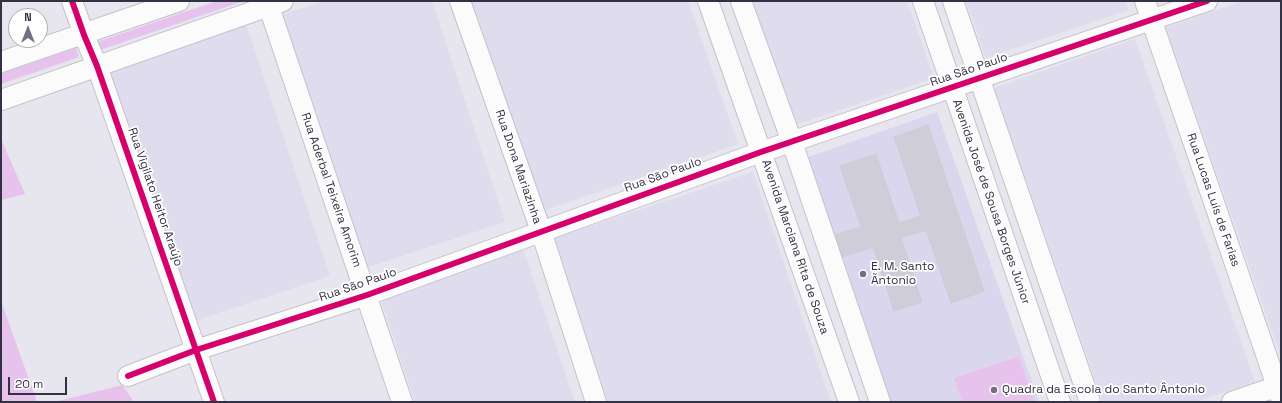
<!DOCTYPE html>
<meta charset="utf-8">
<style>
body{margin:0}
#map{position:relative;width:1282px;height:403px;overflow:hidden;background:#e7e5ee;font-family:"Space Grotesk",sans-serif}
canvas{display:block}
.frame{position:absolute;inset:0;border:2px solid #333144;pointer-events:none}
.north{position:absolute;left:8px;top:8px;width:40px;height:40px;box-sizing:border-box;background:#fff;border:1px solid #adadb4;border-radius:50%;rotate:0deg;font-size:11px;font-weight:700;line-height:16px;text-align:center;color:#333144}
.north::after{content:'';display:block;margin:auto;width:14px;height:18px;background:#727080;clip-path:polygon(50% 0,100% 100%,50% 72%,0 100%)}
.scale{position:absolute;left:8px;top:377px;width:59px;height:18px;box-sizing:border-box;border:2px solid #333144;border-top:0;padding-left:5px;font-size:12px;line-height:14px;white-space:nowrap;color:#333144;-webkit-text-stroke:3px #fff;paint-order:stroke}
</style>
<div id="map">
<canvas width="1282" height="403"></canvas>
<div class="frame"></div>
<div class="north">N</div>
<div class="scale">20 m</div>
</div>
<script>
const g = document.querySelector('canvas').getContext('2d');
g.lineJoin = 'round';
function paint(path, color) { g.fillStyle = color; g.fill(path, 'evenodd'); }
const shape = rows => new Path2D(rows.map(r => 'M' + r).join(''));
function trace(path, color, width, dash) { g.strokeStyle = color; g.lineWidth = width; g.lineCap = dash ? 'butt' : 'round'; g.setLineDash(dash || []); g.stroke(path); }
function label(font, color, halo, rows, align = 'center') {
  g.font = font + ' "Space Grotesk",sans-serif'; g.lineWidth = 3.5; g.setLineDash([]); g.textBaseline = 'middle'; g.strokeStyle = halo; g.fillStyle = color; for (const [text, x, y, turn = 0] of rows) {
    g.save(); g.translate(x, y); g.rotate((+turn || 0) * Math.PI / 180); g.textAlign = isNaN(turn) ? turn : align; if (halo) g.strokeText(text, 0, 0); g.fillText(text, 0, 0); g.restore();
  }
}
paint(shape([
 [325,1,432,1,505,222,366,268,281,15],
 [471,1,688,1,738,144,545,210],
 [752,1,907,1,934,78,795,125],
 [966,1,1125,1,1128,10,986,58],
 [1242,1,1281,1,1281,357,1166,28],
 [246,24,330,276,191,322,107,70],
 [1135,39,1255,382,1195,402,1103,402,994,88],
 [753,172,831,402,608,402,552,239],
 [522,246,575,402,415,402,379,294]
]), '#dfdcee');
paint(shape([
 [937,112,1039,402,1034,402,1019,356,954,378,962,402,889,402,803,159],
 [928,125,984,291,951,302,926,230,901,238,922,301,894,311,873,247,842,257,835,235,861,227,841,166,876,154,899,223,921,216,894,137]
]), '#dad6ed');
paint(shape([
 [217,1,244,1,97,51,94,43],
 [76,48,79,57,1,84,1,74],
 [1,139,25,194,1,200],
 [1,301,37,402,1,402],
 [1019,356,1034,402,962,402,954,378],
 [122,385,134,402,54,402]
]), '#e6c2ec');
const building = shape([
 [928,125,984,291,951,303,926,230,901,238,922,302,894,311,873,247,842,257,835,235,861,227,840,166,876,154,899,223,921,216,894,137,928,125]
]);
paint(building, '#cfcdd7');
trace(building, '#cccbd6', 1);
const minor = shape([
 [72,1,84,35,97,66,214,402],
 [267,1,402,402],
 [460,1,541,231,596,402],
 [708,1,849,402],
 [741,1,792,142,880,402],
 [923,1,1060,402],
 [953,1,1090,402],
 [1145,1,1281,398],
 [1,62,179,1],
 [1,100,283,1],
 [128,376,196,350,367,295,761,152,1207,1],
 [1232,402,1281,385]
]);
trace(minor, '#c3c2cc', 22);
trace(minor, '#fbfbfc', 20);
trace(shape([
 [72,1,84,35,97,66,214,402],
 [128,376,196,350,367,295,761,152,1207,1]
]), '#d6006c', 6);
for (const [x, y, r, color] of [
 [863,274,4,"#727080"],
 [994,390,4,"#727080"]
]) { const dot = new Path2D(); dot.arc(x, y, r, 0, 2 * Math.PI); g.fillStyle = color; g.fill(dot); trace(dot, '#fff', 1.5); }
label('12px', '#333144', '#fff', [
 ["Rua São Paulo",969,70,-19],
 ["Rua Dona Mariazinha",518,167,71],
 ["Rua São Paulo",663,175,-20],
 ["Rua Aderbal Teixeira Amorim",331,190,71],
 ["Rua Vigilato Heitor Araújo",155,197,71],
 ["Rua Lucas Luís de Farias",1213,200,71],
 ["Avenida José de Sousa Borges Júnior",991,202,71],
 ["Avenida Marciana Rita de Souza",795,247,71],
 ["Rua São Paulo",358,285,-19]
]);
label('12px', '#333144', '#fff', [
 ["E. M. Santo",871,267],
 ["Ãntonio",871,281],
 ["Quadra da Escola do Santo Ântonio",1002,390]
], 'left');
</script>
